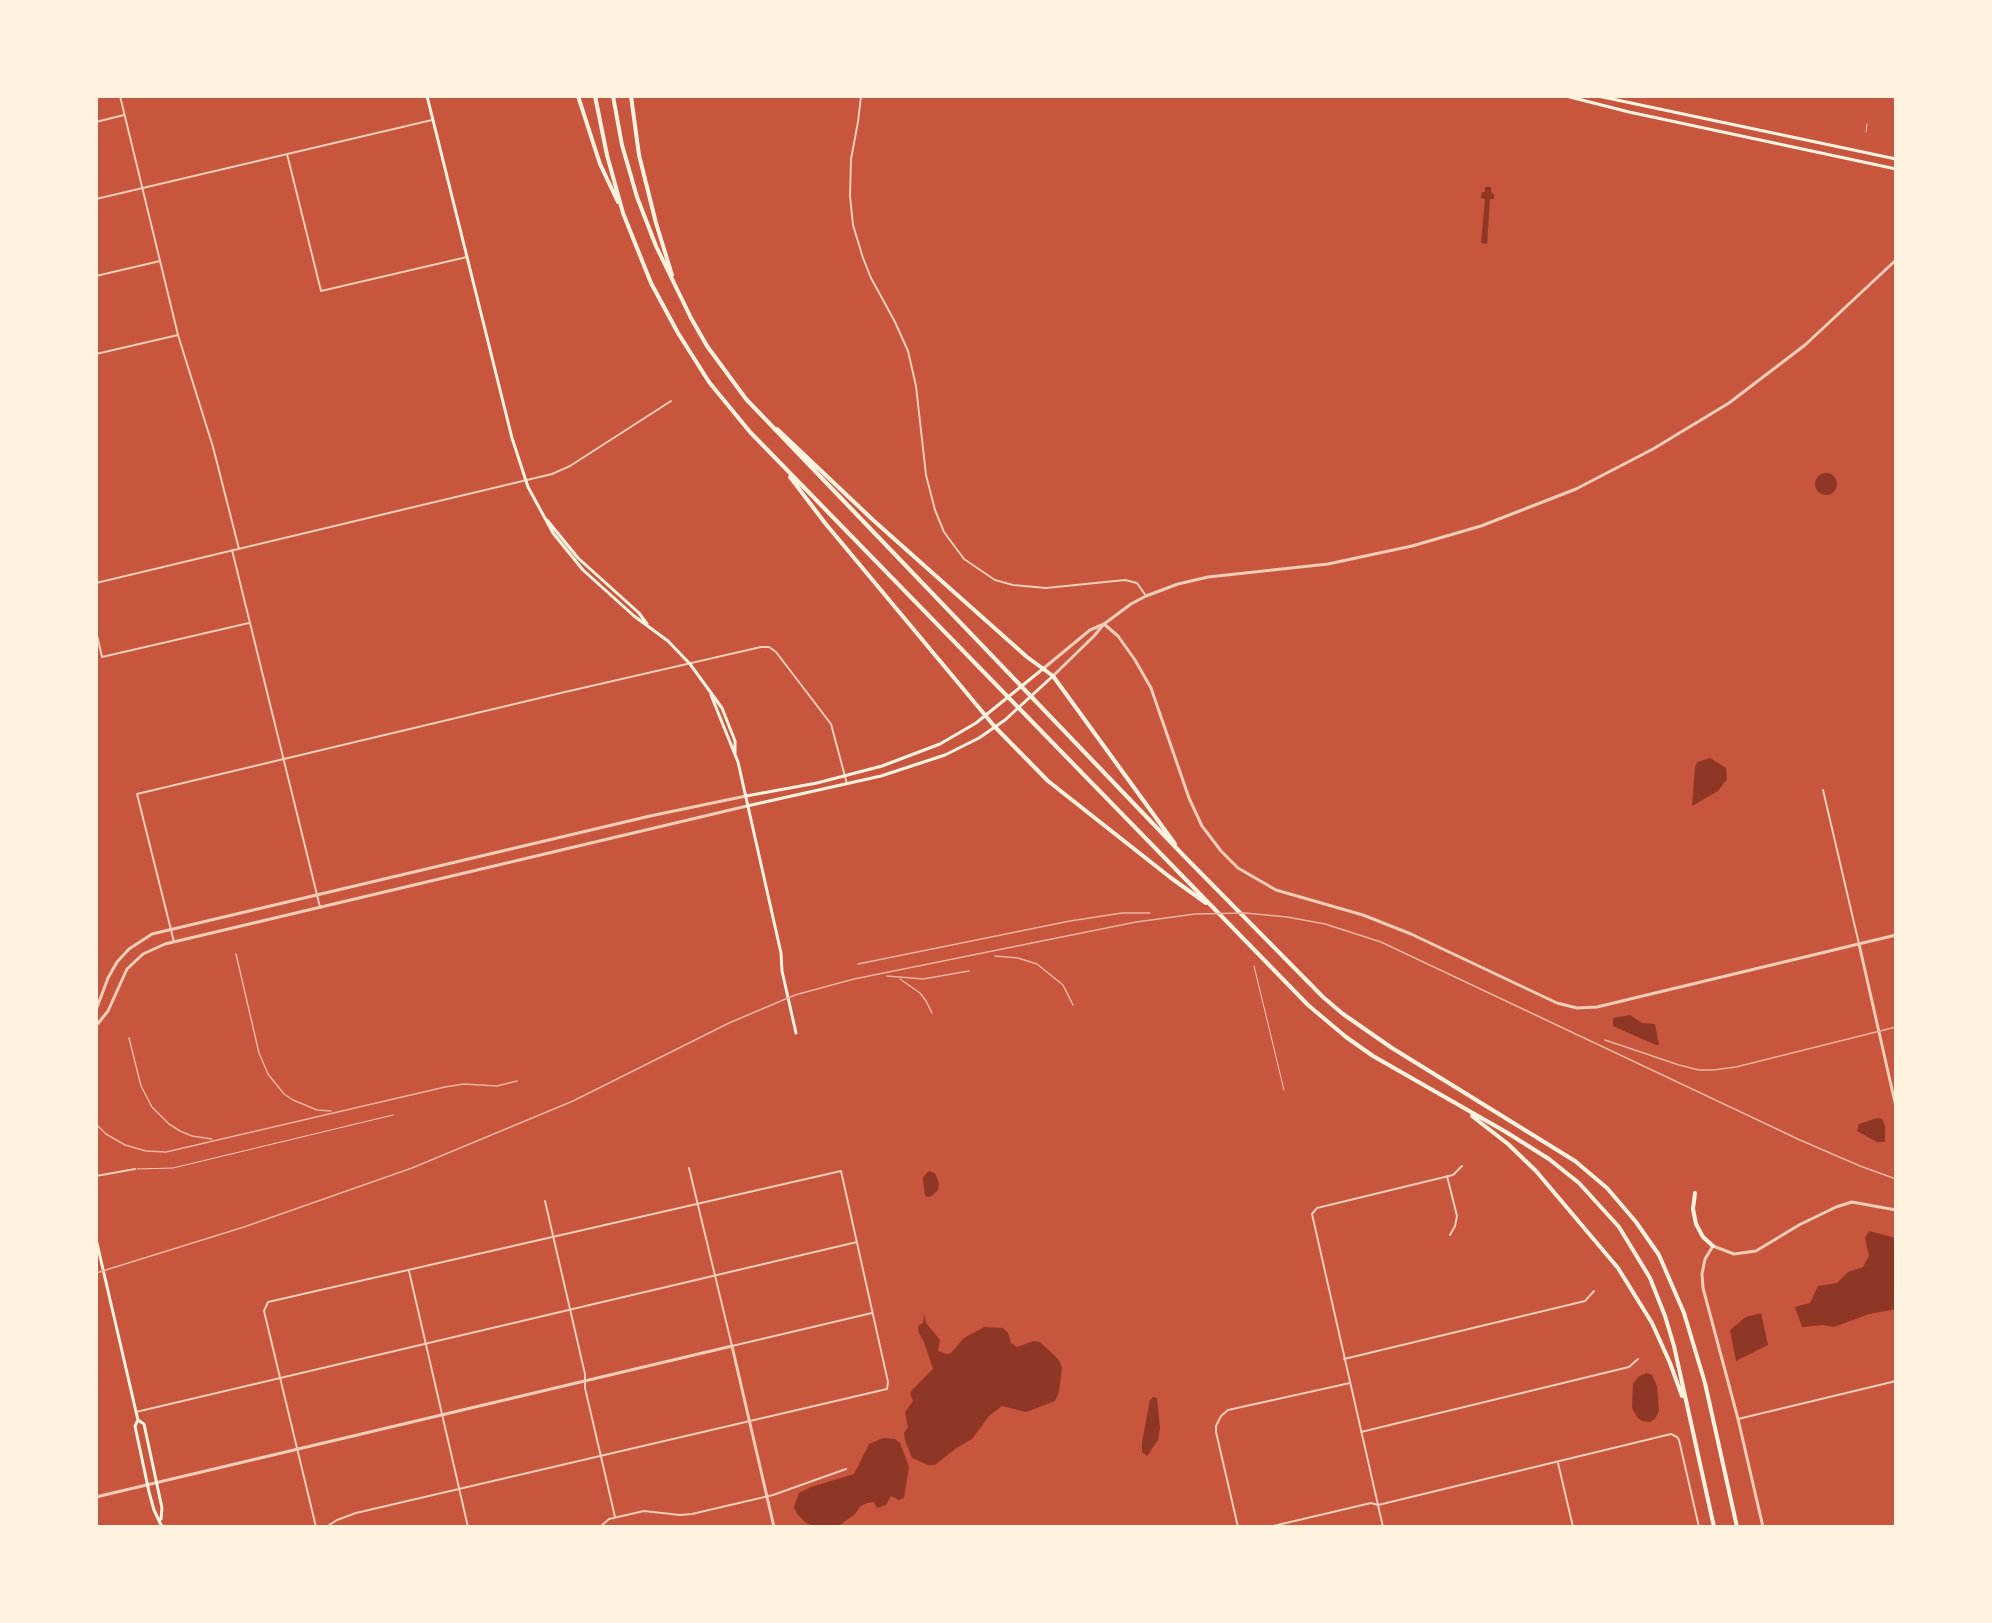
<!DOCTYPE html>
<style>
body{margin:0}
#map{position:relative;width:1992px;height:1623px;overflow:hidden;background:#c8553d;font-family:Quicksand,sans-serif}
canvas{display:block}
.frame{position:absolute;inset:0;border:98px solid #fff3e0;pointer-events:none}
</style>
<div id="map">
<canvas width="1992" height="1623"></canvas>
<div class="frame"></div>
</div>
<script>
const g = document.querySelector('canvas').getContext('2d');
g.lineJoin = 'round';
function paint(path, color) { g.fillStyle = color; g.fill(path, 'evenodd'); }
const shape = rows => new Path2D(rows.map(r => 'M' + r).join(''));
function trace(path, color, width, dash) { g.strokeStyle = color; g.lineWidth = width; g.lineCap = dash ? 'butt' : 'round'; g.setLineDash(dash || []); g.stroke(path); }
paint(shape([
 [1485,187,1491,187,1491,193,1494,194,1494,199,1490,199,1487,244,1481,243,1485,199,1481,198,1482,192,1485,192],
 '1815 484a11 11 0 1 1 22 0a11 11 0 1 1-22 0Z',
 [1710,758,1726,768,1727,779,1718,791,1692,806,1695,767,1697,762],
 [1630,1015,1642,1023,1655,1024,1659,1045,1656,1045,1613,1026,1613,1018],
 [1877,1118,1882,1119,1885,1126,1885,1142,1877,1142,1857,1131,1859,1124],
 [929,1171,935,1173,939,1184,938,1190,932,1196,929,1197,925,1196,923,1180,923,1177],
 [1869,1231,1896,1238,1896,1309,1869,1314,1834,1327,1823,1325,1802,1327,1795,1307,1810,1303,1818,1286,1837,1283,1848,1272,1863,1267,1869,1256,1865,1238],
 [1761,1313,1768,1345,1736,1361,1730,1330,1746,1317],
 [924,1314,926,1323,940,1340,938,1351,947,1354,951,1353,964,1338,984,1327,1003,1328,1008,1333,1011,1343,1017,1347,1034,1341,1040,1342,1059,1360,1062,1367,1059,1392,1055,1401,1026,1412,1002,1406,989,1416,972,1439,955,1449,935,1465,928,1465,912,1458,905,1440,904,1433,908,1427,905,1412,913,1401,910,1393,913,1389,933,1369,924,1342,919,1333,918,1328,919,1325,923,1323],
 [1646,1373,1652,1375,1657,1386,1659,1411,1655,1419,1650,1422,1642,1421,1637,1417,1632,1408,1633,1384,1638,1377],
 [1153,1397,1157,1398,1160,1428,1158,1440,1147,1456,1142,1452,1142,1442,1150,1400],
 [883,1438,895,1439,900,1443,909,1467,904,1498,899,1500,891,1496,886,1505,877,1508,874,1502,867,1503,861,1506,854,1515,837,1527,815,1527,805,1522,797,1514,794,1507,799,1493,811,1487,854,1474,869,1444]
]), '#8f3625');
trace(shape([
 [1866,132,1867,124],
 [1254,966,1284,1090],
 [137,1169,173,1168,393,1115]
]), '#f1ccb7', 1);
trace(shape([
 [120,96,178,335,213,447,239,549],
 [861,96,858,122,851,159,850,196,853,225,863,258,871,278,895,322,908,351,916,386,926,475,935,510,944,532,964,559,995,580,1013,585,1046,588,1125,580,1137,583,1146,596],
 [96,122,124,115],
 [287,154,321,291,467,257],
 [96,199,432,120],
 [96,276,160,261],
 [96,354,178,335],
 [232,550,320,907],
 [96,583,552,474,570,466,671,401],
 [96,631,102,657,249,623],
 [1823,790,1859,944],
 [174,942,137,794,565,692,761,647,769,647,776,652,831,724,847,784],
 [689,1168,732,1346,872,1313],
 [96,1176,135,1169],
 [1447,1176,1457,1216,1455,1226,1450,1235],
 [545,1201,585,1374,585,1388,615,1517],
 [409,1271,468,1527],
 [1344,1359,1585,1301,1594,1291],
 [136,1412,857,1242],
 [1738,1419,1896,1381],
 [1361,1432,1629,1367,1638,1359],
 [1558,1463,1573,1527],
 [316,1527,264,1311,268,1302,841,1171,888,1382,887,1389,356,1513,337,1520,326,1527],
 [600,1527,609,1519,644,1511,680,1515,692,1514,709,1510,773,1495,846,1469],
 [1238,1527,1216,1432,1216,1426,1221,1416,1228,1410,1350,1383],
 [1269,1527,1371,1503,1378,1505,1671,1434,1677,1437,1679,1440,1699,1527],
 [1383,1527,1312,1214,1317,1208,1453,1175,1462,1166]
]), '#f1ccb7', 2);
trace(shape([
 [1104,624,1118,636,1135,660,1151,688,1189,798,1202,826,1221,851,1238,868,1276,890,1363,915,1411,934,1557,1003,1577,1008,1597,1007,1896,935],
 [1044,668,1090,630,1104,624,1131,604,1146,596,1178,584,1208,577,1328,564,1412,546,1481,526,1576,489,1653,449,1729,403,1805,345,1896,260],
 [1053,676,1094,636,1103,625],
 [1859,944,1896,1107],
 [96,1010,108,978,117,962,129,949,152,934,650,816,746,796],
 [96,1026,108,1011,127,969,143,954,165,944,747,806],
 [96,1497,732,1346,774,1527],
 [1763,1527,1738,1419,1703,1288,1702,1274,1705,1259,1713,1246,1734,1254,1756,1251,1799,1225,1836,1207,1852,1202,1896,1210]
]), '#f1ccb7', 3);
trace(shape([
 [427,96,512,438,528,487,553,533,583,570,634,616,668,641,690,664,722,708,735,741,735,754],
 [1566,96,1629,112,1896,169],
 [1598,96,1896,159],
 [547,520,578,558,639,613,647,624],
 [711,695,738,762,781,953,782,971,796,1033],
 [746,796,817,783,882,766,940,744,976,723,1044,668],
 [747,806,881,776,945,755,979,738,1005,720,1053,676],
 [96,1239,137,1416,138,1420,135,1426,149,1492,154,1510,162,1527],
 [138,1420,144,1424,162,1508,161,1519]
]), '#fff3e0', 3);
trace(shape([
 [1695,1193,1693,1209,1696,1224,1703,1237,1713,1246]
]), '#fff3e0', 4);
trace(shape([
 [578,96,600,164,618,202],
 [595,96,607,155,623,213,651,283,678,333,709,382,750,432,1308,1005,1346,1037,1373,1056,1506,1132,1549,1159,1579,1183,1619,1227,1650,1278,1665,1316,1674,1346,1714,1527],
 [613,96,622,145,637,197,656,246,691,318,707,346,746,399,1184,856,1323,997,1343,1014,1392,1048,1575,1161,1607,1188,1636,1222,1659,1255,1684,1313,1705,1383,1737,1527],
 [631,96,639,155,656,223,672,275],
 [777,429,873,520,1027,657,1053,676,1175,844],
 [790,477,825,523,995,727,1048,781,1171,878,1206,903],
 [1472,1116,1508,1144,1536,1171,1618,1268,1652,1323,1670,1363,1682,1396]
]), '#fff3e0', 4);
trace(shape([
 [236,954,259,1053,268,1074,284,1094,293,1100,317,1110,331,1111],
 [995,956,1018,958,1037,964,1063,985,1073,1005],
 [858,964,1070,921,1122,913,1150,913],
 [887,976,923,979,969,971],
 [900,979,920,993,926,1001,932,1013],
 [129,1038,141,1086,152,1107,169,1124,180,1131,192,1136,212,1139],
 [1605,1040,1679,1065,1699,1070,1713,1070,1736,1067,1896,1027],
 [96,1124,106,1134,125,1145,146,1151,166,1152,445,1087,464,1084,497,1086,517,1081],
 [96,1273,244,1227,412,1168,573,1101,729,1023,795,995,854,979,1136,922,1195,914,1245,913,1287,917,1325,924,1381,942,1800,1140,1860,1166,1896,1179]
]), '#e9b49f', 1.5);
</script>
